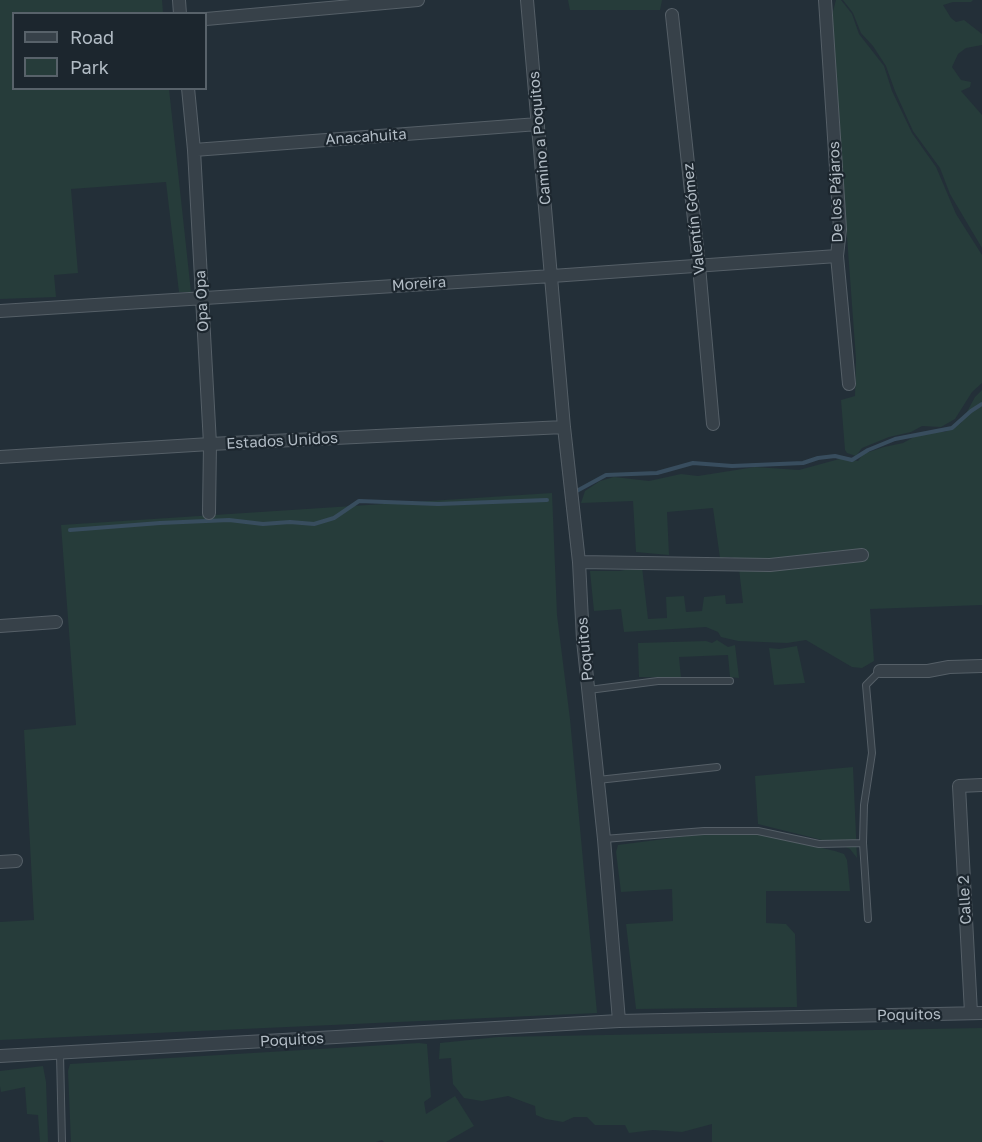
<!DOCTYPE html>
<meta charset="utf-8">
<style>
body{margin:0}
#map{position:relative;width:982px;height:1142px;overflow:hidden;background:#232f38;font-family:"Golos Text",sans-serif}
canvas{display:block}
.legend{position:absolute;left:12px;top:12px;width:195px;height:78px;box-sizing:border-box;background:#1c262e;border:2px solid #58626a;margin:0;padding:8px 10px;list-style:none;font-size:18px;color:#b2bcc5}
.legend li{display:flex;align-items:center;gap:12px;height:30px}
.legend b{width:30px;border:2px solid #58626a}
</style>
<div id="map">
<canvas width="982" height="1142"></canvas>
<ul class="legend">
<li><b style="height:8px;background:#374149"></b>Road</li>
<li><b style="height:16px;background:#263c3a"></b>Park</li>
</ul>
</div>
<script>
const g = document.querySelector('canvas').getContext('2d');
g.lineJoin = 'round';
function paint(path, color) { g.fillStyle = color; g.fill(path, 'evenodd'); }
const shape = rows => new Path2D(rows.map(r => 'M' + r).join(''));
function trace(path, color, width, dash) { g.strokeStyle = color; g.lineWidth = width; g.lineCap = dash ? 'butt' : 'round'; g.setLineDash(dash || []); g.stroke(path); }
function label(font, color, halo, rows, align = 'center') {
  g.font = font + ' "Golos Text",sans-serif'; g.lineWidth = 4.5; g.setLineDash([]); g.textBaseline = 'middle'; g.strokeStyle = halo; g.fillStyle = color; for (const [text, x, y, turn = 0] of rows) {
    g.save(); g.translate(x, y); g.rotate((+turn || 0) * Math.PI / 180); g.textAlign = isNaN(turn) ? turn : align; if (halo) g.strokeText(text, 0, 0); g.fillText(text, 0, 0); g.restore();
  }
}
paint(shape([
 [0,0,162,0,163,13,14,14,14,88,169,89,191,292,179,292,166,182,71,189,78,273,54,275,56,297,0,299],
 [568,0,662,0,660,10,570,10],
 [836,0,841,0,852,14,859,34,884,66,892,91,912,133,936,167,956,214,982,255,982,383,972,392,955,419,941,427,922,426,911,432,889,437,862,448,856,456,847,453,845,450,841,400,855,396,856,359,831,19],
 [843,0,973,0,971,2,953,2,943,5,951,18,956,22,964,20,982,34,982,45,966,48,958,54,952,67,961,80,971,82,970,87,961,91,982,115,982,248,950,194,940,168,913,131,895,91,886,66,873,46,861,33,853,13],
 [982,390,982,605,870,609,874,661,862,668,852,667,806,640,787,643,738,641,721,637,718,632,706,627,624,632,621,609,594,611,590,571,619,571,642,567,648,619,667,618,666,597,684,596,686,612,702,611,704,597,725,595,726,604,743,603,738,560,731,557,720,558,713,508,667,512,669,555,636,552,633,501,581,503,585,491,600,481,614,477,649,481,681,474,698,476,755,467,799,470,843,458,858,461,863,454,884,447,903,443,923,432,945,432,961,423,975,397],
 [552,493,557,615,570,719,597,1013,0,1040,0,922,34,920,24,730,76,725,61,525],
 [717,640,728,647,735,645,739,678,730,677,728,655,679,657,681,678,639,677,638,643,706,641,712,643],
 [797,646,805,683,774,685,769,648,779,649],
 [853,767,857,858,850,849,842,845,758,824,755,776],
 [748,828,779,838,835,851,844,854,847,860,850,891,766,891,766,923,786,924,795,934,797,1007,636,1009,626,924,673,921,672,889,621,892,616,852,618,845],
 [982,1028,982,1142,712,1142,712,1124,682,1132,653,1130,629,1133,625,1125,595,1125,587,1117,574,1117,563,1122,546,1119,536,1115,535,1106,508,1096,482,1101,464,1098,453,1084,451,1058,439,1059,440,1043,498,1037],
 [419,1043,427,1044,431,1097,424,1102,426,1114,455,1096,474,1126,446,1142,384,1142,382,1140,376,1142,71,1142,68,1071,70,1064],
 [43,1066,46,1082,48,1142,40,1142,38,1115,27,1114,25,1087,1,1092,0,1086,0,1071]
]), '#263c3a');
trace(shape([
 [573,493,606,475,657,473,693,463,732,466,803,463,818,458,835,456,852,460,868,450,895,439,952,428,971,411,982,404],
 [70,530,160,523,229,520,263,524,290,522,314,524,334,518,359,501,438,504,547,500]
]), '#384d5e', 4);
const service = shape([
 [589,690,658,681,730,681],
 [598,780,717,767],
 [604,839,704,831,758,831,819,844,863,843],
 [868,919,863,843,864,805,872,753,866,685,880,671],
 [60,1054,62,1142]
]);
const minor = shape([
 [179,0,180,14],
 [527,0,564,427,579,562,583,640,604,839,619,1021],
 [825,0,840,229,837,256,849,384],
 [672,15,699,266,713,424],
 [206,19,418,0],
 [188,88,194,150,210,444,209,513],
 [194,150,538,124],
 [0,311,552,276,837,256],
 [0,457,210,444,564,427],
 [579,562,770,565,862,555],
 [0,626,56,622],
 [880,671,928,671,949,667,982,666],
 [0,862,16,861],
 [971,1013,959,786,982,785],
 [0,1056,619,1021,982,1013]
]);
trace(service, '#555f67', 8);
trace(minor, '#555f67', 14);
trace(service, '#374149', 6);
trace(minor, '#374149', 12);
label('15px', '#b2bcc5', '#1c262e', [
 ["Anacahuita",366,137,-4],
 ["Camino a Poquitos",540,138,-95],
 ["De los Pájaros",836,192,-92],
 ["Valentín Gómez",694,219,-96],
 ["Moreira",419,284,-4],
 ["Opa Opa",202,301,-93],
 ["Estados Unidos",282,441,-3],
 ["Poquitos",585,649,-95],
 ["Calle 2",965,900,-93],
 ["Poquitos",909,1015,-1],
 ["Poquitos",292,1040,-3]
]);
</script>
